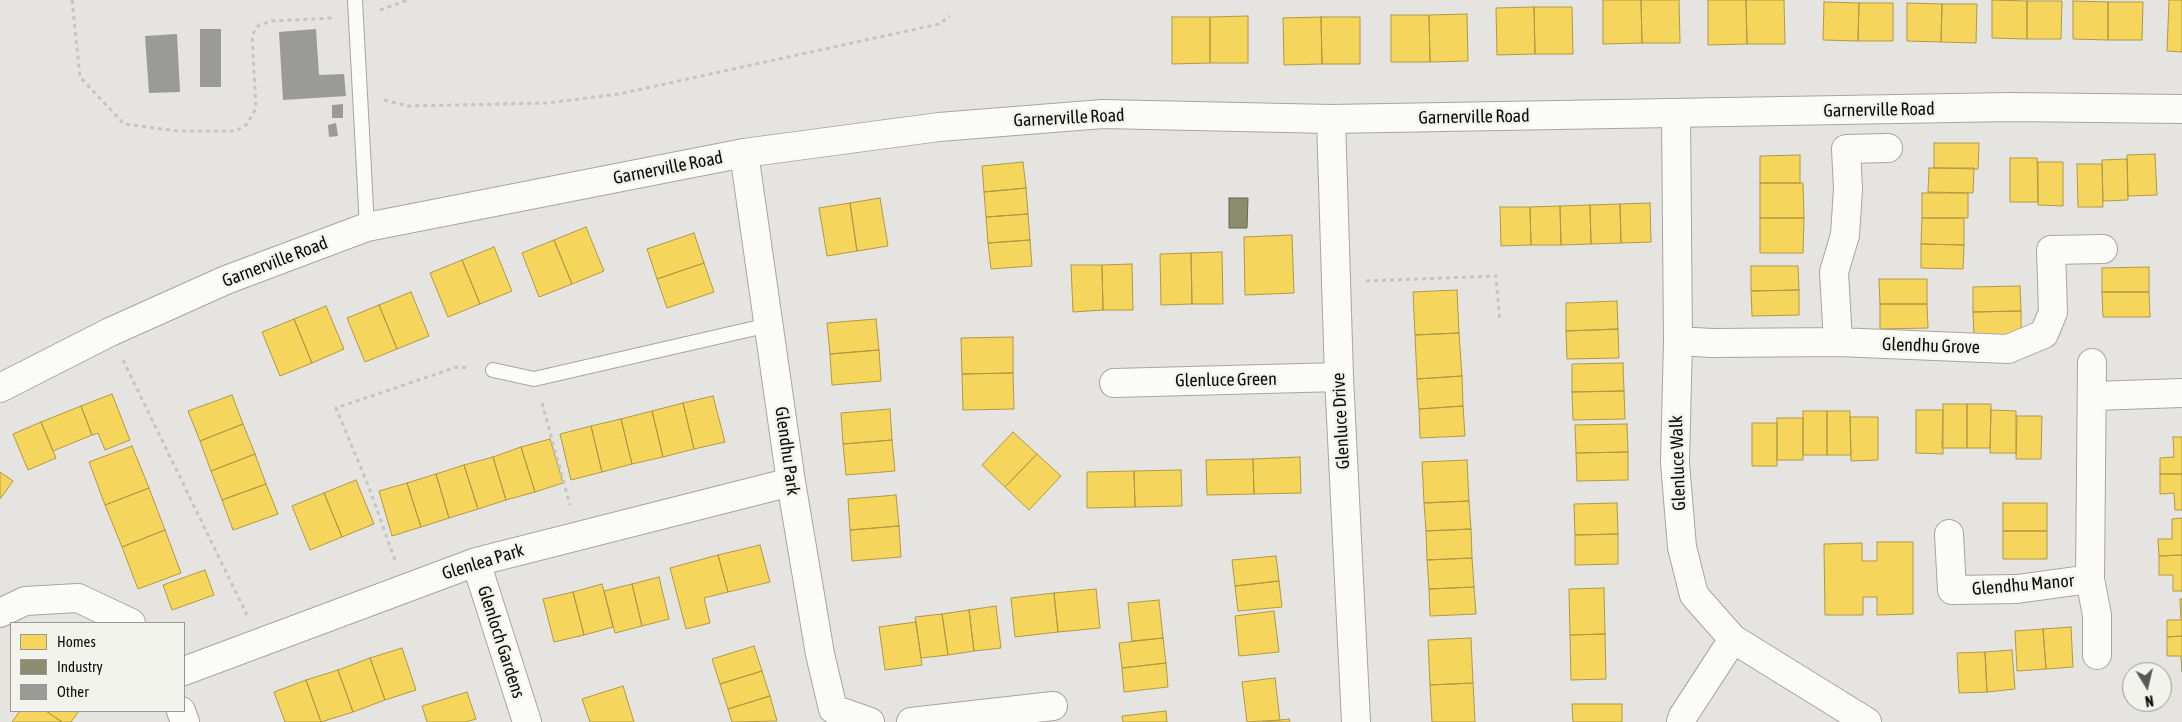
<!DOCTYPE html>
<style>
body{margin:0}
#map{position:relative;width:2182px;height:722px;overflow:hidden;background:#e5e4e1;font-family:"Asap Condensed",sans-serif}
canvas{display:block}
.legend{position:absolute;left:10px;top:622px;width:175px;height:90px;box-sizing:border-box;background:#f3f3ed;border:1px solid #979793;margin:0;padding:6px 9px;list-style:none;font-size:15px;color:#0c0c0b}
.legend li{display:flex;align-items:center;gap:10px;height:25px}
.legend b{width:25px;border:1px solid #979793}
.north{position:absolute;left:2122px;top:662px;width:50px;height:50px;box-sizing:border-box;background:#f3f3ed;border:1px solid #979793;border-radius:50%;rotate:171deg;font-size:14px;font-weight:700;line-height:20px;text-align:center;color:#0c0c0b}
.north::after{content:'';display:block;margin:auto;width:18px;height:22px;background:#585856;clip-path:polygon(50% 0,100% 100%,50% 72%,0 100%)}
</style>
<div id="map">
<canvas width="2182" height="722"></canvas>
<ul class="legend">
<li><b style="height:14px;background:#f6d55c"></b>Homes</li>
<li><b style="height:14px;background:#8c8c6e"></b>Industry</li>
<li><b style="height:14px;background:#9a9a97"></b>Other</li>
</ul>
<div class="north">N</div>
</div>
<script>
const g = document.querySelector('canvas').getContext('2d');
g.lineJoin = 'round';
function paint(path, color) { g.fillStyle = color; g.fill(path, 'evenodd'); }
const shape = rows => new Path2D(rows.map(r => 'M' + r).join(''));
function trace(path, color, width, dash) { g.strokeStyle = color; g.lineWidth = width; g.lineCap = dash ? 'butt' : 'round'; g.setLineDash(dash || []); g.stroke(path); }
function label(font, color, halo, rows, align = 'center') {
  g.font = font + ' "Asap Condensed",sans-serif'; g.lineWidth = 5; g.setLineDash([]); g.textBaseline = 'middle'; g.strokeStyle = halo; g.fillStyle = color; for (const [text, x, y, turn = 0] of rows) {
    g.save(); g.translate(x, y); g.rotate((+turn || 0) * Math.PI / 180); g.textAlign = isNaN(turn) ? turn : align; if (halo) g.strokeText(text, 0, 0); g.fillText(text, 0, 0); g.restore();
  }
}
const homes = shape([
 [1603,0,1641,0,1642,43,1603,44,1603,0],
 [1641,0,1679,0,1680,43,1642,43,1641,0],
 [1708,0,1746,0,1747,44,1708,45,1708,0],
 [1746,0,1784,0,1785,44,1747,44,1746,0],
 [1992,0,2027,1,2027,39,1992,38,1992,0],
 [2169,0,2182,0,2182,52,2167,51,2169,0],
 [2027,1,2062,1,2061,39,2027,39,2027,1],
 [2073,1,2108,2,2108,40,2073,39,2073,1],
 [1824,2,1859,3,1858,41,1823,40,1824,2],
 [2108,2,2143,2,2142,40,2108,40,2108,2],
 [1859,3,1893,3,1893,41,1858,41,1859,3],
 [1907,3,1942,4,1941,42,1907,41,1907,3],
 [1942,4,1977,4,1976,43,1941,42,1942,4],
 [1534,7,1535,54,1497,55,1496,8,1534,7],
 [1534,7,1572,7,1573,54,1535,54,1534,7],
 [1467,14,1468,61,1430,62,1429,15,1467,14],
 [1391,15,1429,15,1430,62,1391,62,1391,15],
 [1248,16,1248,63,1210,63,1210,17,1248,16],
 [1172,17,1210,17,1210,63,1172,64,1172,17],
 [1321,17,1322,64,1284,65,1283,18,1321,17],
 [1321,17,1360,17,1360,64,1322,64,1321,17],
 [1934,143,1979,143,1978,169,1934,168,1934,143],
 [2155,154,2157,195,2128,196,2127,155,2155,154],
 [1800,155,1800,183,1760,183,1760,156,1800,155],
 [2010,158,2037,158,2038,202,2010,202,2010,158],
 [2127,159,2128,200,2103,201,2102,160,2127,159],
 [1023,162,1026,188,984,192,982,166,1023,162],
 [2038,162,2063,162,2063,206,2038,205,2038,162],
 [2077,164,2102,164,2103,207,2078,207,2077,164],
 [1929,168,1974,168,1973,193,1928,192,1929,168],
 [1760,183,1803,183,1804,218,1760,218,1760,183],
 [1026,188,1028,214,986,217,984,192,1026,188],
 [1922,193,1968,193,1968,218,1922,218,1922,193],
 [880,198,888,246,857,251,850,203,880,198],
 [850,203,857,251,827,256,819,208,850,203],
 [1650,203,1651,242,1621,243,1620,204,1650,203],
 [1620,204,1621,243,1591,244,1590,205,1620,204],
 [1590,205,1591,244,1561,245,1560,206,1590,205],
 [1560,206,1561,245,1531,245,1530,207,1560,206],
 [1500,207,1530,207,1531,245,1501,246,1500,207],
 [1028,214,1030,240,988,243,986,217,1028,214],
 [1760,218,1804,218,1803,253,1760,253,1760,218],
 [1922,218,1964,218,1964,245,1921,244,1922,218],
 [586,227,604,271,572,284,554,240,586,227],
 [694,233,704,263,657,279,647,249,694,233],
 [1292,235,1294,293,1245,295,1244,237,1292,235],
 [554,240,572,284,539,297,522,253,554,240],
 [1030,240,1032,266,991,269,988,243,1030,240],
 [1921,244,1964,245,1963,269,1921,268,1921,244],
 [494,247,512,291,480,304,462,260,494,247],
 [1222,252,1223,304,1192,304,1191,253,1222,252],
 [1191,253,1192,304,1161,305,1160,254,1191,253],
 [462,260,480,304,448,317,430,273,462,260],
 [704,263,714,292,667,308,657,279,704,263],
 [1132,264,1133,310,1103,310,1102,265,1132,264],
 [1071,265,1102,265,1103,310,1073,312,1071,265],
 [1751,266,1798,266,1799,290,1751,291,1751,266],
 [2149,267,2149,292,2102,292,2102,268,2149,267],
 [1879,279,1927,279,1927,304,1880,304,1879,279],
 [2020,286,2021,311,1973,312,1973,287,2020,286],
 [1457,290,1459,333,1415,335,1413,292,1457,290],
 [1799,290,1799,315,1752,316,1751,291,1799,290],
 [411,292,429,336,397,349,379,305,411,292],
 [2102,292,2149,292,2150,317,2103,317,2102,292],
 [1617,301,1618,329,1566,331,1566,303,1617,301],
 [1880,304,1927,304,1928,328,1880,329,1880,304],
 [379,305,397,349,365,362,347,318,379,305],
 [326,306,344,349,312,363,294,319,326,306],
 [2021,311,2021,336,1974,336,1973,312,2021,311],
 [294,319,312,363,280,376,262,332,294,319],
 [876,319,879,350,830,354,827,323,876,319],
 [1618,329,1619,358,1567,359,1566,331,1618,329],
 [1459,333,1462,376,1417,379,1415,335,1459,333],
 [1013,337,1013,373,962,374,961,338,1013,337],
 [879,350,881,381,832,385,830,354,879,350],
 [1623,363,1624,391,1572,392,1572,364,1623,363],
 [1013,373,1014,409,963,410,962,374,1013,373],
 [1462,376,1463,406,1419,409,1417,379,1462,376],
 [1624,391,1625,419,1573,420,1572,392,1624,391],
 [112,394,130,440,105,450,98,433,92,435,81,406,112,394],
 [232,395,243,424,200,441,188,411,232,395],
 [713,396,725,442,694,449,683,403,713,396],
 [683,403,694,449,663,457,652,411,683,403],
 [1943,404,1967,404,1967,448,1942,448,1943,404],
 [1967,404,1991,404,1990,448,1967,448,1967,404],
 [81,406,92,435,53,451,41,422,81,406],
 [1463,406,1465,436,1420,438,1419,409,1463,406],
 [890,409,892,440,843,444,841,413,890,409],
 [1916,410,1943,410,1943,454,1916,453,1916,410],
 [1991,410,2016,411,2016,453,1990,453,1991,410],
 [652,411,663,457,632,464,621,419,652,411],
 [1803,411,1827,411,1827,455,1803,455,1803,411],
 [1827,411,1850,411,1851,455,1827,455,1827,411],
 [2017,416,2042,416,2041,459,2016,459,2017,416],
 [1850,417,1878,417,1878,460,1851,461,1850,417],
 [1777,418,1803,418,1803,460,1777,460,1777,418],
 [621,419,632,464,602,472,591,426,621,419],
 [41,422,56,458,28,470,13,434,41,422],
 [1752,423,1777,423,1777,466,1752,466,1752,423],
 [243,424,255,454,211,471,200,441,243,424],
 [1627,424,1628,452,1576,453,1575,425,1627,424],
 [591,426,602,472,571,480,560,434,591,426],
 [1013,432,1037,454,1005,487,982,465,1013,432],
 [2173,437,2182,437,2182,474,2160,474,2160,458,2174,457,2173,437],
 [550,439,563,483,535,492,521,447,550,439],
 [892,440,895,471,846,475,843,444,892,440],
 [132,446,149,488,105,505,89,462,132,446],
 [521,447,535,492,506,500,493,457,521,447],
 [1628,452,1628,480,1577,481,1576,453,1628,452],
 [255,454,266,484,222,500,211,471,255,454],
 [1037,454,1061,476,1029,510,1005,487,1037,454],
 [493,457,506,500,478,509,464,465,493,457],
 [1300,457,1301,493,1254,494,1253,459,1300,457],
 [1253,459,1254,494,1207,495,1206,460,1253,459],
 [1467,460,1469,501,1424,503,1422,462,1467,460],
 [464,465,478,509,449,518,436,474,464,465],
 [1181,470,1182,506,1135,507,1134,471,1181,470],
 [1134,471,1135,507,1087,508,1087,472,1134,471],
 [0,472,13,481,0,499,0,472],
 [436,474,449,518,421,527,407,483,436,474],
 [2160,474,2182,474,2182,510,2175,510,2174,493,2160,494,2160,474],
 [356,480,374,524,342,537,324,493,356,480],
 [407,483,421,527,392,536,379,491,407,483],
 [266,484,278,514,233,530,222,500,266,484],
 [149,488,165,530,122,547,105,505,149,488],
 [324,493,342,537,310,550,292,506,324,493],
 [896,495,899,526,850,530,848,499,896,495],
 [1469,501,1471,529,1426,531,1424,503,1469,501],
 [1617,503,1618,534,1575,535,1574,504,1617,503],
 [2003,503,2047,503,2047,531,2003,531,2003,503],
 [2182,518,2182,555,2159,556,2158,539,2172,539,2172,519,2182,518],
 [899,526,901,557,852,561,850,530,899,526],
 [1471,529,1472,558,1427,560,1426,531,1471,529],
 [165,530,181,573,138,589,122,547,165,530],
 [2003,531,2047,531,2047,559,2003,559,2003,531],
 [1618,534,1618,564,1575,565,1575,535,1618,534],
 [1877,542,1913,542,1913,614,1877,615,1877,597,1863,597,1863,615,1825,615,1824,544,1862,543,1862,561,1877,561,1877,542],
 [760,545,770,582,728,592,718,555,760,545],
 [718,555,728,592,704,598,710,623,686,629,670,568,718,555],
 [2182,555,2182,591,2173,591,2173,575,2159,575,2159,556,2182,555],
 [1276,556,1279,581,1235,586,1232,560,1276,556],
 [1472,558,1474,587,1429,589,1427,560,1472,558],
 [205,570,214,595,172,610,163,585,205,570],
 [659,577,669,619,642,626,632,584,659,577],
 [1279,581,1282,607,1238,611,1235,586,1279,581],
 [602,584,613,627,584,635,573,592,602,584],
 [632,584,642,626,615,633,604,591,632,584],
 [1474,587,1476,614,1430,616,1429,589,1474,587],
 [1604,588,1605,634,1570,635,1569,589,1604,588],
 [1096,589,1100,628,1058,632,1054,593,1096,589],
 [573,592,584,635,554,642,543,599,573,592],
 [1054,593,1058,632,1015,637,1011,598,1054,593],
 [2180,599,2182,599,2182,636,2167,637,2167,620,2181,620,2180,599],
 [1159,600,1163,638,1132,641,1128,603,1159,600],
 [996,606,1001,648,974,651,969,610,996,606],
 [969,610,974,651,948,655,942,614,969,610],
 [1274,611,1279,652,1239,656,1235,616,1274,611],
 [942,614,948,655,921,658,915,617,942,614],
 [916,622,922,665,885,670,879,627,916,622],
 [2071,627,2073,667,2046,669,2043,629,2071,627],
 [2043,629,2046,669,2017,671,2015,631,2043,629],
 [1605,634,1606,679,1571,680,1570,635,1605,634],
 [2182,636,2182,672,2181,656,2167,656,2167,637,2182,636],
 [1163,638,1166,663,1122,668,1119,643,1163,638],
 [1471,638,1473,683,1430,685,1428,640,1471,638],
 [754,646,762,671,720,684,712,659,754,646],
 [402,648,416,690,385,700,370,658,402,648],
 [2012,650,2015,689,1987,692,1985,652,2012,650],
 [1985,652,1987,692,1959,693,1957,653,1985,652],
 [370,658,385,700,353,712,338,670,370,658],
 [1166,663,1168,687,1124,692,1122,668,1166,663],
 [338,670,353,712,321,722,306,680,338,670],
 [762,671,770,696,728,709,720,684,762,671],
 [1275,678,1280,720,1247,722,1242,682,1275,678],
 [306,680,321,722,285,722,274,692,306,680],
 [1473,683,1475,722,1432,722,1430,685,1473,683],
 [623,686,634,722,590,722,582,699,623,686],
 [467,692,476,719,466,722,427,722,422,706,467,692],
 [770,696,777,721,732,722,728,709,770,696],
 [1572,704,1622,704,1622,722,1573,722,1572,704],
 [20,711,46,711,62,722,12,722,20,711],
 [46,711,79,711,71,722,62,722,46,711],
 [1166,711,1167,722,1123,722,1122,716,1166,711],
 [1289,719,1290,722,1263,722,1280,720,1289,719]
]);
paint(homes, '#f6d55c');
trace(homes, '#b09944', 1);
const industry = shape([
 [1229,198,1248,198,1247,228,1229,228,1229,198]
]);
paint(industry, '#8c8c6e');
trace(industry, '#666650', 1);
paint(shape([
 [200,29,221,29,221,87,200,87],
 [316,29,319,75,344,74,346,96,283,100,279,32],
 [177,34,180,92,149,93,145,36],
 [343,104,343,118,332,118,332,105],
 [336,123,338,136,329,137,328,125]
]), '#9a9a97');
const service = shape([
 [355,0,367,227],
 [493,370,534,379,769,325]
]);
const minor = shape([
 [1676,114,1678,341,1675,463,1682,547,1694,595,1733,639,1867,722],
 [1331,119,1339,377,1356,722],
 [744,153,791,482,820,654,833,709,870,722],
 [1678,341,1712,343,1838,342,2008,349,2044,334,2053,312,2051,250,2103,249],
 [1838,342,1834,272,1845,235,1848,189,1846,149,1888,148],
 [2092,363,2090,579,2097,615,2097,655],
 [1114,383,1339,377],
 [2093,396,2182,393],
 [1949,534,1952,590,2017,589,2090,579],
 [476,562,527,722],
 [0,613,25,601,78,598,131,623],
 [184,671,476,562,791,482],
 [181,711,185,722],
 [911,722,1053,706],
 [1681,722,1683,716,1733,639]
]);
const tertiary = shape([
 [0,388,110,332,226,280,367,227,744,153,939,127,1103,114,1331,119,2010,107,2182,109]
]);
trace(service, '#a6a5a3', 16);
trace(minor, '#a6a5a3', 30);
trace(tertiary, '#a6a5a3', 30);
trace(shape([
 [72,0,80,77,124,124,178,131,236,131,247,124,256,108,252,35,259,25,272,21,332,18],
 [380,10,408,0],
 [384,100,408,106,547,103,619,94,939,24,950,16],
 [1366,281,1496,276,1500,322],
 [123,360,247,615],
 [542,403,570,505],
 [395,560,368,485,336,408,457,367,470,368]
]), '#c5c5c4', 3, [4, 4]);
trace(service, '#fbfbfa', 14);
trace(minor, '#fbfbfa', 28);
trace(tertiary, '#fbfbfa', 28);
label('18px', '#0c0c0b', '#f3f3ed', [
 ["Garnerville Road",1879,110,-1],
 ["Garnerville Road",1474,117,-1],
 ["Garnerville Road",1069,118,-3],
 ["Garnerville Road",668,168,-11],
 ["Garnerville Road",275,262,-21],
 ["Glendhu Grove",1931,346,2],
 ["Glenluce Green",1226,380,-1],
 ["Glenluce Drive",1341,421,-93],
 ["Glendhu Park",787,451,82],
 ["Glenluce Walk",1678,463,-92],
 ["Glenlea Park",483,562,-17],
 ["Glendhu Manor",2023,585,-5],
 ["Glenloch Gardens",501,642,72]
]);
</script>
